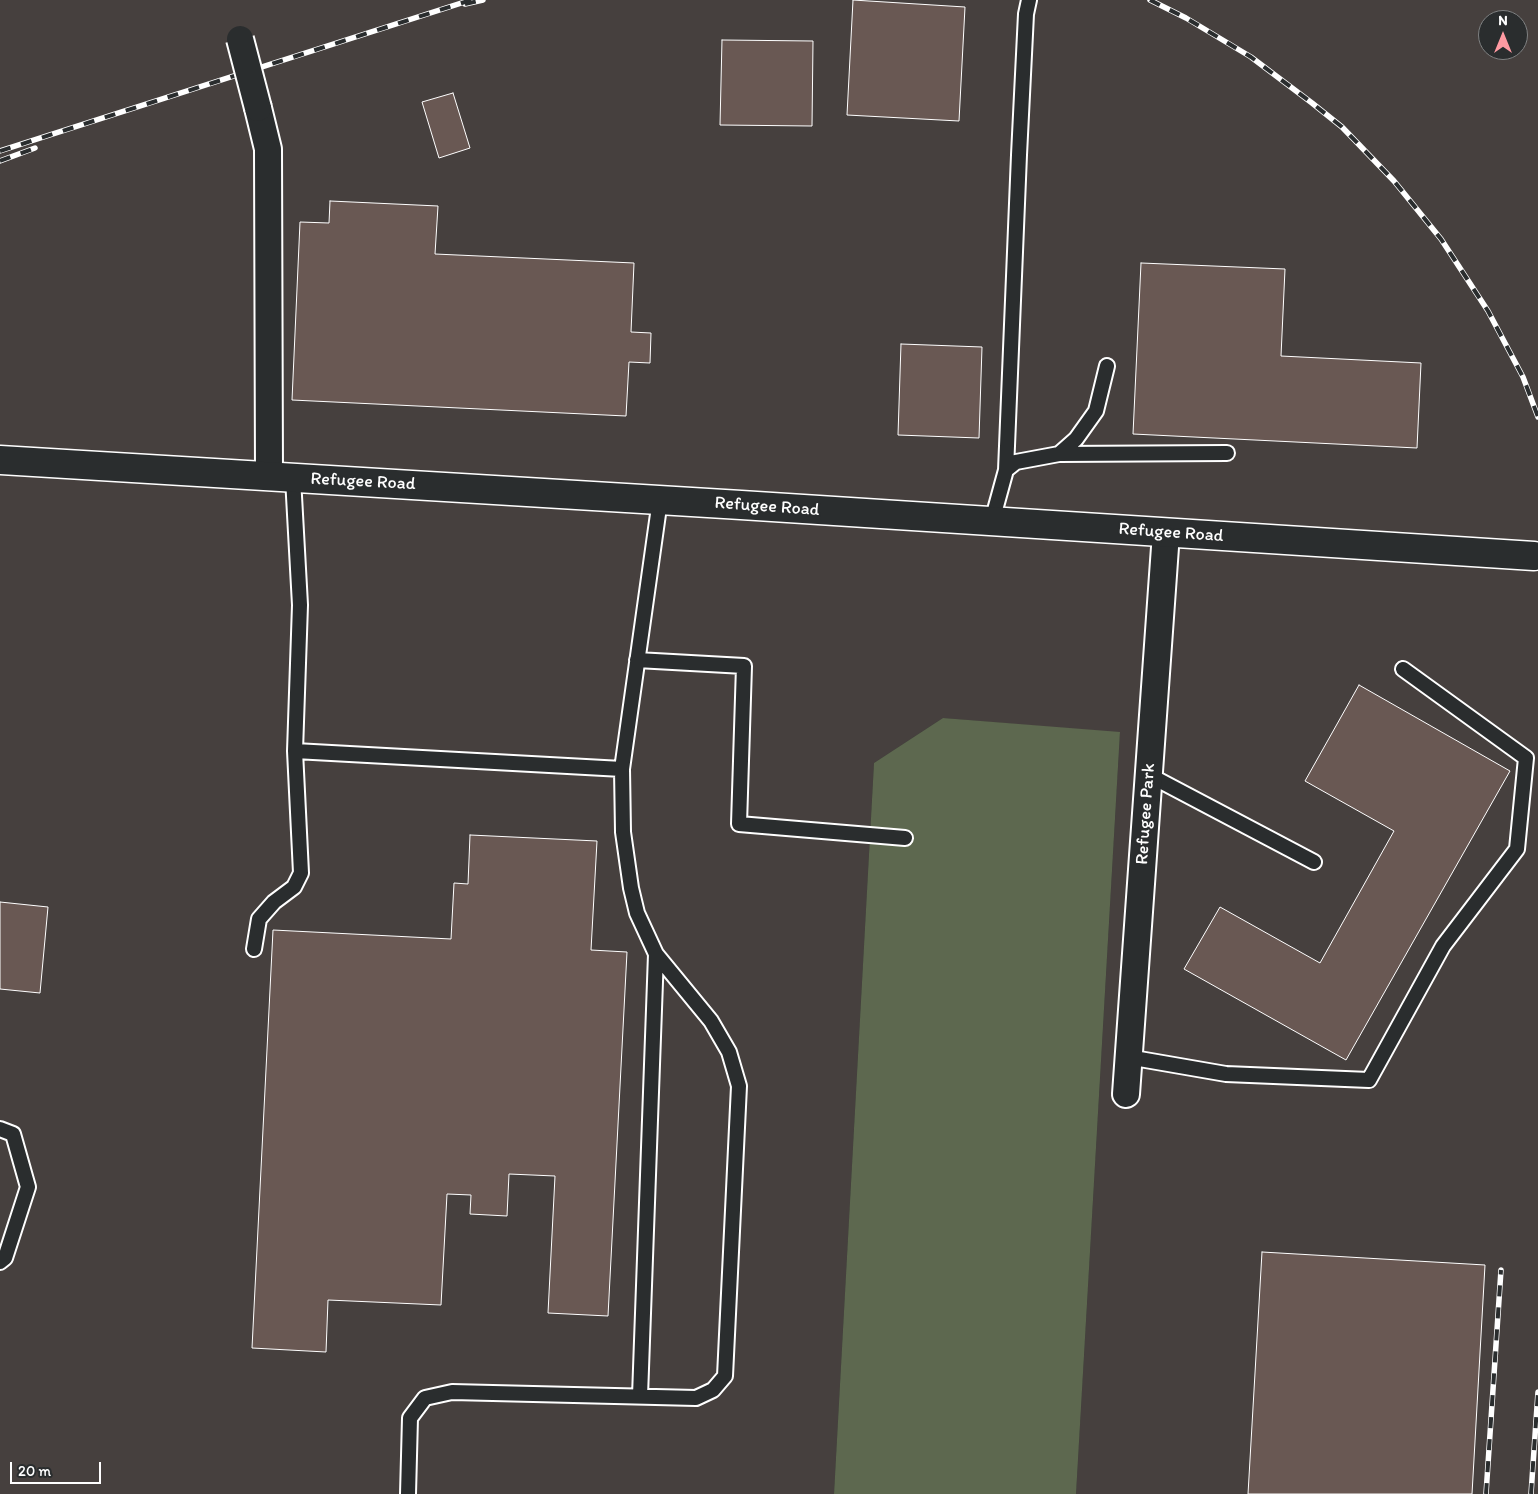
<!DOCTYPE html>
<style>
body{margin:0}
#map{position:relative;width:1538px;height:1494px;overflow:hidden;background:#373635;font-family:Itim,sans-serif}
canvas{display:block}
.north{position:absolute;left:1478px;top:10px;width:50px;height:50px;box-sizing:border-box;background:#2a2d2e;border:1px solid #7f8182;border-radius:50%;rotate:0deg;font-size:14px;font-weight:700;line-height:20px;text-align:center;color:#fff}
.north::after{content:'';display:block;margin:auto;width:18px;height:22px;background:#ff9aa2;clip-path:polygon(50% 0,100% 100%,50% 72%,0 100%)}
.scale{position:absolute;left:10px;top:1462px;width:91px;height:22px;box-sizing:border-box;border:2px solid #fff;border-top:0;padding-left:6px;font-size:15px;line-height:18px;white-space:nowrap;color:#fff;-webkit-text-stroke:4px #2a2d2e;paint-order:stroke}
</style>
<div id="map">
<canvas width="1538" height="1494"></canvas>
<div class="north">N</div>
<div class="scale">20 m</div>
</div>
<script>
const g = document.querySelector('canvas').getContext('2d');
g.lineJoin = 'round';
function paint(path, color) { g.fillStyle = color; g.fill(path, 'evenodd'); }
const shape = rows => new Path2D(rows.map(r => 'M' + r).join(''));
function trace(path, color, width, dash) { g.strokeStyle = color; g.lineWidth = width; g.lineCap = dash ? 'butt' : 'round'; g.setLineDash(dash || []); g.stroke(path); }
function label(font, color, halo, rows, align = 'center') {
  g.font = font + ' Itim,sans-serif'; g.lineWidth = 4; g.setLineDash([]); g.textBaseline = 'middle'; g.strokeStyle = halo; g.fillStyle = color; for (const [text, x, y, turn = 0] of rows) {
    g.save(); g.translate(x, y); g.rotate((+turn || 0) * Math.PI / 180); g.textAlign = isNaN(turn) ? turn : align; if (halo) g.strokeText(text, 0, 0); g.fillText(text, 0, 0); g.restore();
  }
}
paint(shape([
 [0,0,1538,0,1538,1494,1076,1494,1120,733,943,718,874,763,834,1494,0,1494],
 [1488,20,1518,20,1518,50,1488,50]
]), '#46403e');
paint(shape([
 [943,718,1120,732,1076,1494,834,1494,874,763]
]), '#5d684f');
const building = shape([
 [853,0,965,7,959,121,847,115,853,0],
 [722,40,813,41,812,126,720,125,722,40],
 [453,93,470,148,439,158,422,102,453,93],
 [330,201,438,206,435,254,634,263,631,332,651,333,650,363,629,362,626,416,292,400,300,222,329,223,330,201],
 [1141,263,1285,269,1281,356,1421,363,1417,448,1133,434,1141,263],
 [901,344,982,347,979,438,898,435,901,344],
 [1359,685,1510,771,1346,1060,1184,969,1220,907,1320,963,1394,831,1305,781,1359,685],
 [470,835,597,841,591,950,627,952,608,1316,548,1313,555,1176,509,1174,507,1216,470,1214,471,1195,447,1194,441,1305,328,1300,326,1352,252,1348,273,930,451,939,454,883,468,884,470,835],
 [0,902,48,907,40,993,0,989,0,902],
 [1262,1252,1485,1265,1472,1494,1248,1494,1262,1252]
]);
paint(building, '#695853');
trace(building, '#fff', 1);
const service = shape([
 [1059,454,1227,453],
 [1006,470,1019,155,1026,14,1029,0],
 [293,478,300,605,295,751,622,769,660,500],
 [992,521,1006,470,1016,462,1059,454,1076,439,1096,411,1107,366],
 [637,660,744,666,739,824,905,838],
 [1149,775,1314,862],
 [254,949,259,919,274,902,294,887,301,873,295,751],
 [1128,1057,1226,1074,1369,1080,1443,946,1517,849,1526,758,1403,669],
 [0,1129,13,1134,28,1187,5,1258,0,1262],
 [640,1396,656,954],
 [408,1494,410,1418,425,1398,452,1392,696,1398,713,1390,725,1376,739,1086,729,1052,711,1021,656,954,637,913,631,888,623,832,622,769]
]);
const minor = shape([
 [258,108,268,149,269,476],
 [1126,1094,1166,533]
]);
const secondary = shape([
 [0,460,741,505,1534,556]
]);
trace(service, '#fff', 18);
trace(minor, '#fff', 30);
trace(secondary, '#fff', 31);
trace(service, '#2a2d2e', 14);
trace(minor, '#2a2d2e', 26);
trace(secondary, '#2a2d2e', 28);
const rail = shape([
 [1150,0,1186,18,1251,57,1312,103,1342,127,1394,181,1441,239,1488,311,1523,377,1538,417],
 [465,4,483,0],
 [0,151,471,0],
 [0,161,35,148],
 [1486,1494,1501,1270],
 [1531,1494,1538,1392]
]);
trace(rail, '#fff', 5.5);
trace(rail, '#2a2d2e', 4, [11]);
const minorBridge = shape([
 [240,39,258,108]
]);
trace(minorBridge, '#fff', 30, []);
trace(minorBridge, '#2a2d2e', 26);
label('18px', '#fff', '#2a2d2e', [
 ["Refugee Road",363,482,3],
 ["Refugee Road",767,507,4],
 ["Refugee Road",1171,533,4],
 ["Refugee Park",1146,814,-86]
]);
</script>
